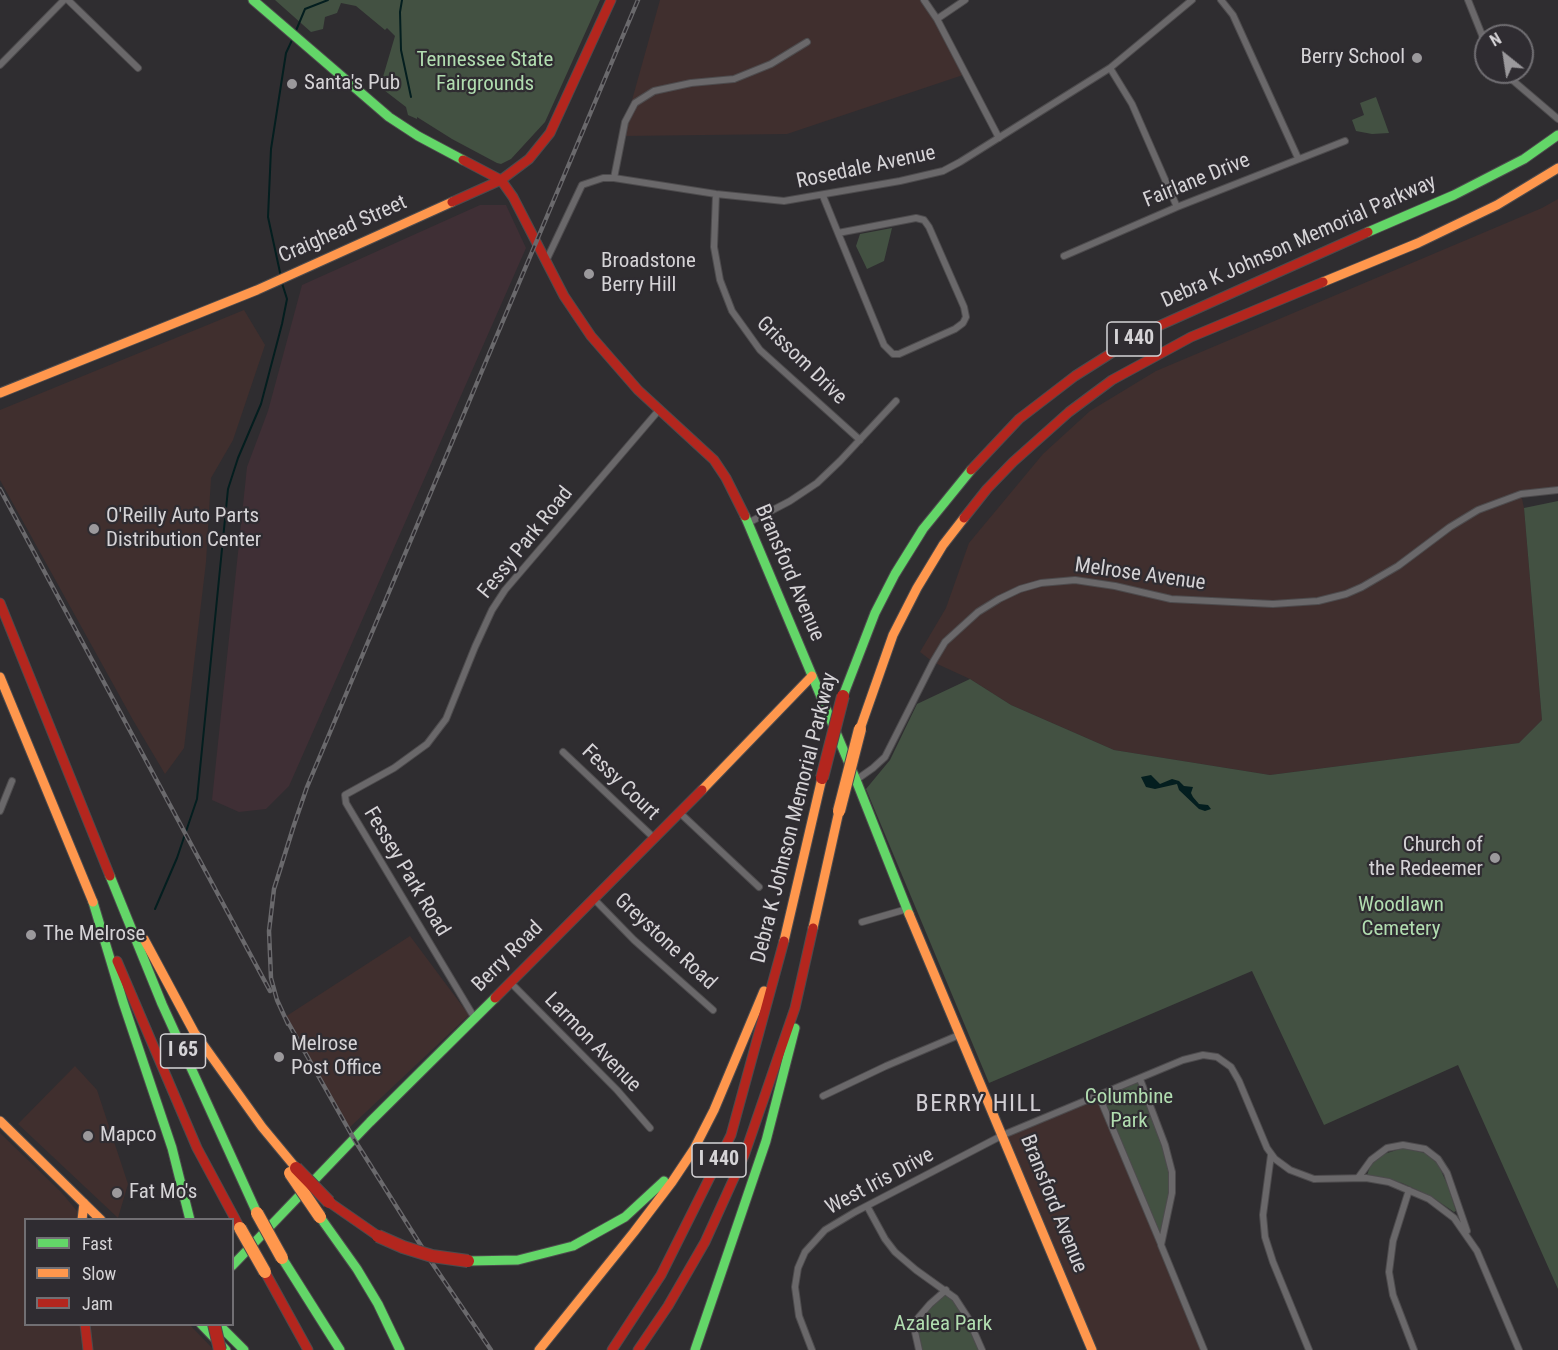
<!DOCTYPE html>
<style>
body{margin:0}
#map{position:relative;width:1558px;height:1350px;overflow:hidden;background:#2f2d30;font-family:"Roboto Condensed",sans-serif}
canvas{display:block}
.legend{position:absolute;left:24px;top:1218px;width:210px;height:108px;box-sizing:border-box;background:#2f2c31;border:2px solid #716f73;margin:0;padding:8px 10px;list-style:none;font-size:18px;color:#d5d3d6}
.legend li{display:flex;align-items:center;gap:12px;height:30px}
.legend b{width:30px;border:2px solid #716f73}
.north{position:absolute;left:1474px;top:24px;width:60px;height:60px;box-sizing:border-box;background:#2f2c31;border:2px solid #716f73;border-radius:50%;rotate:330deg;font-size:16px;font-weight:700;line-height:24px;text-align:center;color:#d5d3d6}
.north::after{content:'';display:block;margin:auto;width:21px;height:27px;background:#9b999c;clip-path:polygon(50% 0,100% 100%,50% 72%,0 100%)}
</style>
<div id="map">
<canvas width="1558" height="1350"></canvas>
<ul class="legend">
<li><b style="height:8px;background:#63d668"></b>Fast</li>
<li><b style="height:8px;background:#ff974d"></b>Slow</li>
<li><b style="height:8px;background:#b3261e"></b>Jam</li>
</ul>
<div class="north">N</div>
</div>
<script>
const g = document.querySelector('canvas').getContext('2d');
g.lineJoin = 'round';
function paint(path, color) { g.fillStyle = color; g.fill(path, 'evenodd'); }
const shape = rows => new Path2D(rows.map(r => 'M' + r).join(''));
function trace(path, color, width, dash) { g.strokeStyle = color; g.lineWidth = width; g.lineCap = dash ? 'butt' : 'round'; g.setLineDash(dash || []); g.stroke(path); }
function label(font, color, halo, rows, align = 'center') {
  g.font = font + ' "Roboto Condensed",sans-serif'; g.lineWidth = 4.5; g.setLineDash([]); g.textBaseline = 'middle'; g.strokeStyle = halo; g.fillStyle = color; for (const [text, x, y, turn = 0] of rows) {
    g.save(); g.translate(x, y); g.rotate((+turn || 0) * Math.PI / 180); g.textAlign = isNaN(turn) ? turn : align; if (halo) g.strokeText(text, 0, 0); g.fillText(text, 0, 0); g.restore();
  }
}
paint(shape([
 [660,0,924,0,966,74,787,134,622,136],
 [1558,199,1558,490,1521,494,1524,508,1542,720,1519,743,1270,775,1114,750,1011,705,970,679,933,662,920,652,946,608,969,543,1043,454,1090,411,1156,371,1542,208],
 [244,310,265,345,233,440,211,478,206,562,184,748,165,774,133,720,0,480,0,410],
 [410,936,469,1015,348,1129,285,1017],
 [75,1066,97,1090,128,1184,118,1218,18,1124],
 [1099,1096,1204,1350,1092,1350,1003,1135],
 [0,1133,61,1192,82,1217,82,1220,26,1220,26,1324,85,1325,88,1350,0,1350],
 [89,1325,190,1325,214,1350,92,1350]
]), '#402f2e');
paint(shape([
 [480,205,506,205,526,248,289,786,266,809,239,812,212,800,247,467,268,411,302,285]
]), '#3f2f35');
paint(shape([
 [275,0,600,0,545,122,511,159,501,164,497,163,452,139,417,117,417,119,408,115,406,107,380,87,395,36,387,28,385,30,356,6,341,3,337,13,325,17,323,29,311,32],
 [1376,97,1389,133,1372,134,1356,131,1352,120,1364,115,1360,103],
 [892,228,884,261,867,269,856,246,860,234],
 [1558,501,1558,1289,1458,1065,1324,1125,1252,971,989,1083,866,789,890,760,917,704,970,679,1011,705,1114,750,1270,775,1519,743,1542,720,1524,508],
 [1140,1079,1172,1172,1161,1245,1099,1096],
 [1403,1148,1425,1153,1438,1164,1448,1186,1456,1211,1454,1212,1432,1197,1402,1183,1367,1175,1371,1164,1384,1154],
 [946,1290,955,1298,982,1350,919,1350,916,1325]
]), '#435142');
paint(shape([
 [1151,775,1160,784,1172,779,1179,781,1184,786,1193,787,1191,793,1193,797,1199,804,1208,805,1211,809,1205,811,1199,809,1179,790,1177,784,1155,789,1146,787,1141,777]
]), '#041e1f');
trace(shape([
 [402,0,400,12,401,50,411,97],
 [295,33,305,9,328,0],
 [281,277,268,217,271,149,286,53,293,38],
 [155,909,177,858,197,799,228,489,238,458,261,404,282,324,287,299,282,283]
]), '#041e1f', 2);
const street = shape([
 [68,0,138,68],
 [924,0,937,19,999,138],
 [1221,0,1233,15,1298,158],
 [1468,0,1486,45],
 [937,19,965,0],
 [0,65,64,0],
 [1110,68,1132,104,1177,207],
 [1503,72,1558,119],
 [614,178,625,122,635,103,654,91,691,83,734,79,771,64,807,42],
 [716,194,714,247,720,280,732,311,760,350,860,440],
 [823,196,838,233],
 [916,218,924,220,929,227,964,307,966,317,963,323,955,329,899,354,893,354,884,345,838,233,916,218],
 [1064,256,1177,207,1345,141],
 [546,261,582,185,603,178,614,178,716,194,784,201,900,181,943,171,960,162,1110,68,1192,0],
 [748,523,790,501,817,483,840,461,896,401],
 [563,752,654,838],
 [856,780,873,768,885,757,933,662,945,642,978,612,999,599,1020,589,1041,583,1075,580,1115,586,1171,599,1273,604,1318,601,1346,594,1362,587,1398,566,1450,527,1478,510,1521,494,1558,490],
 [0,811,12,781],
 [680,813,759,887],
 [594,899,634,940,713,1010],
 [862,922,907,909],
 [510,982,617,1090,650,1128],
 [474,1017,346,803,345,795,394,768,427,744,446,719,475,647,492,610,505,590,659,410],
 [1140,1079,1165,1145,1172,1172,1172,1193,1161,1245,1204,1350],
 [823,1096,886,1066,959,1035],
 [1099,1096,1161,1244],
 [1271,1155,1263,1215,1265,1237,1273,1262,1309,1350],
 [1358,1178,1371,1160,1387,1148,1403,1145,1425,1149,1438,1159,1447,1173,1467,1231],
 [1409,1190,1393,1241,1389,1272,1393,1295,1414,1350],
 [867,1206,885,1239,895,1252,916,1270,955,1298,968,1318,982,1350],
 [812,1350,799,1316,795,1287,798,1268,805,1252,825,1230,855,1212,1003,1135,1183,1060,1203,1055,1217,1057,1231,1067,1239,1081,1267,1148,1275,1159,1290,1170,1314,1179,1366,1178,1389,1182,1429,1199,1454,1218,1477,1251,1519,1350],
 [919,1350,915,1332,918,1318,930,1304,946,1290]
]);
const fast = shape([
 [253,0,389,117,418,136,463,160],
 [1368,232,1454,195,1524,159,1558,135],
 [745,516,856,780,909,914],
 [843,696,875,613,895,574,923,529,971,470],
 [110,876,162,1004,257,1213],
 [93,902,123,1002,172,1148,190,1220],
 [320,1217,357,1269,378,1304,400,1350],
 [282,1258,340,1350],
 [468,1261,518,1260,573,1246,625,1217,664,1181],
 [232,1266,370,1122,495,998],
 [201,1324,226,1350],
 [218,1324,244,1350],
 [695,1350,766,1141,795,1028]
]);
const slow = shape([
 [1323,282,1418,243,1497,205,1558,168],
 [0,393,257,290,452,202],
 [0,677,93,902],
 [860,729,893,635,917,588,943,545,964,518],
 [702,790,812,676],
 [909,914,1092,1350],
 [813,928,839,811],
 [144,939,194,1032,262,1127,296,1168],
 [784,941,822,778],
 [0,1121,101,1220],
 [82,1220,84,1203],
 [539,1350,634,1232,672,1182,694,1149,714,1110,764,991]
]);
const jam = shape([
 [463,160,501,180,513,197,564,296,591,336,638,390,714,460,726,478,745,516],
 [452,202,501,180,529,159,550,133,611,0],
 [971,470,1019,419,1075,376,1143,333,1368,232],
 [964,518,987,489,1013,462,1069,412,1112,380,1191,337,1323,282],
 [0,603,110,876],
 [117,961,197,1148,240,1228],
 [495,998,702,790],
 [329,1202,378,1236],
 [265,1272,308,1350],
 [85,1324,88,1350],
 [612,1350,661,1275,731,1135,784,941],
 [638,1350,668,1306,705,1242,744,1156,795,1008,813,928]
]);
trace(street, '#4d4b4d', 8);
trace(fast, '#4d4b4d', 11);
trace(slow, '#4d4b4d', 11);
trace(jam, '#4d4b4d', 11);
trace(street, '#6a686a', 6);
trace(fast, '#63d668', 9);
trace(slow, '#ff974d', 9);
trace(jam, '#b3261e', 9);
const rail = shape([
 [0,489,270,991],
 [285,1017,354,1139,430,1260,491,1350],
 [288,1024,277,1000,271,978,269,931,274,889,294,825,307,787,638,0]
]);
trace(rail, '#6a696c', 4.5);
trace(rail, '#2f2c31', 2, [7]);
const slowBridge = shape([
 [839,811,860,729],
 [290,1173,320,1217],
 [257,1213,282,1258],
 [240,1228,265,1272]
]);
const jamBridge = shape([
 [822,778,843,696],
 [296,1168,329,1202],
 [378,1236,403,1247,432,1256,468,1261],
 [214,1324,220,1350]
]);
trace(slowBridge, '#4d4b4d', 14, []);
trace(jamBridge, '#4d4b4d', 14, []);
trace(slowBridge, '#ff974d', 12);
trace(jamBridge, '#b3261e', 12);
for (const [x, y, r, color] of [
 [1417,58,6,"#9b999c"],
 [292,84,6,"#9b999c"],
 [589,274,6,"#9b999c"],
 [94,529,6,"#9b999c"],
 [1495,858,6,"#9b999c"],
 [31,935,6,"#9b999c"],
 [279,1057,6,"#9b999c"],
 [88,1136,6,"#9b999c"],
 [117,1193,6,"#9b999c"]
]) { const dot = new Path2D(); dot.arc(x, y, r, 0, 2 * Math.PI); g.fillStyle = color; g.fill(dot); trace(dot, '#2f2c31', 2); }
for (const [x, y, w] of [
 [1134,339,54],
 [183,1051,45],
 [719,1160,54]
]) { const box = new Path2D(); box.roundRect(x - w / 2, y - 17, w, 34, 4.5); g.fillStyle = '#2f2c31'; g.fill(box); trace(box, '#d5d3d6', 1.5); }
label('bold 20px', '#d5d3d6', null, [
 ["I 440",1134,339],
 ["I 65",183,1051],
 ["I 440",719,1160]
]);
label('21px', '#d5d3d6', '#2f2c31', [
 ["Berry School",1405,58,"right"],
 ["Santa's Pub",304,84],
 ["Broadstone",601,262],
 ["Berry Hill",601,286],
 ["O'Reilly Auto Parts",106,517],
 ["Distribution Center",106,541],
 ["Church of",1483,846,"right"],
 ["the Redeemer",1483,870,"right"],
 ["The Melrose",43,935],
 ["Melrose",291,1045],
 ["Post Office",291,1069],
 ["Mapco",100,1136],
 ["Fat Mo's",129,1193]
], 'left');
label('21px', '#b1ddb0', '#2f2c31', [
 ["Tennessee State",485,61],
 ["Fairgrounds",485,85],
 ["Woodlawn",1401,906],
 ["Cemetery",1401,930],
 ["Columbine",1129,1098],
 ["Park",1129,1122],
 ["Azalea Park",943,1325]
]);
label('21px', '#d5d3d6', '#2f2c31', [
 ["Rosedale Avenue",866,168,-12],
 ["Fairlane Drive",1197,181,-22],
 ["Craighead Street",343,230,-24],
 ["Debra K Johnson Memorial Parkway",1299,242,-24],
 ["Grissom Drive",801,361,44],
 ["Fessy Park Road",526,543,-51],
 ["Bransford Avenue",789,573,67],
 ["Melrose Avenue",1140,575,8],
 ["Fessy Court",620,783,44],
 ["Debra K Johnson Memorial Parkway",795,818,-76],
 ["Fessey Park Road",406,872,59],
 ["Greystone Road",665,942,43],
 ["Berry Road",508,957,-45],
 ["Larmon Avenue",592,1043,46],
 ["West Iris Drive",880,1182,-28],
 ["Bransford Avenue",1053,1204,68]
]);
g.letterSpacing = '1.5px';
label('24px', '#d2cfd4', '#2f2c31', [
 ["BERRY HILL",979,1105]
]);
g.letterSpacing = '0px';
</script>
